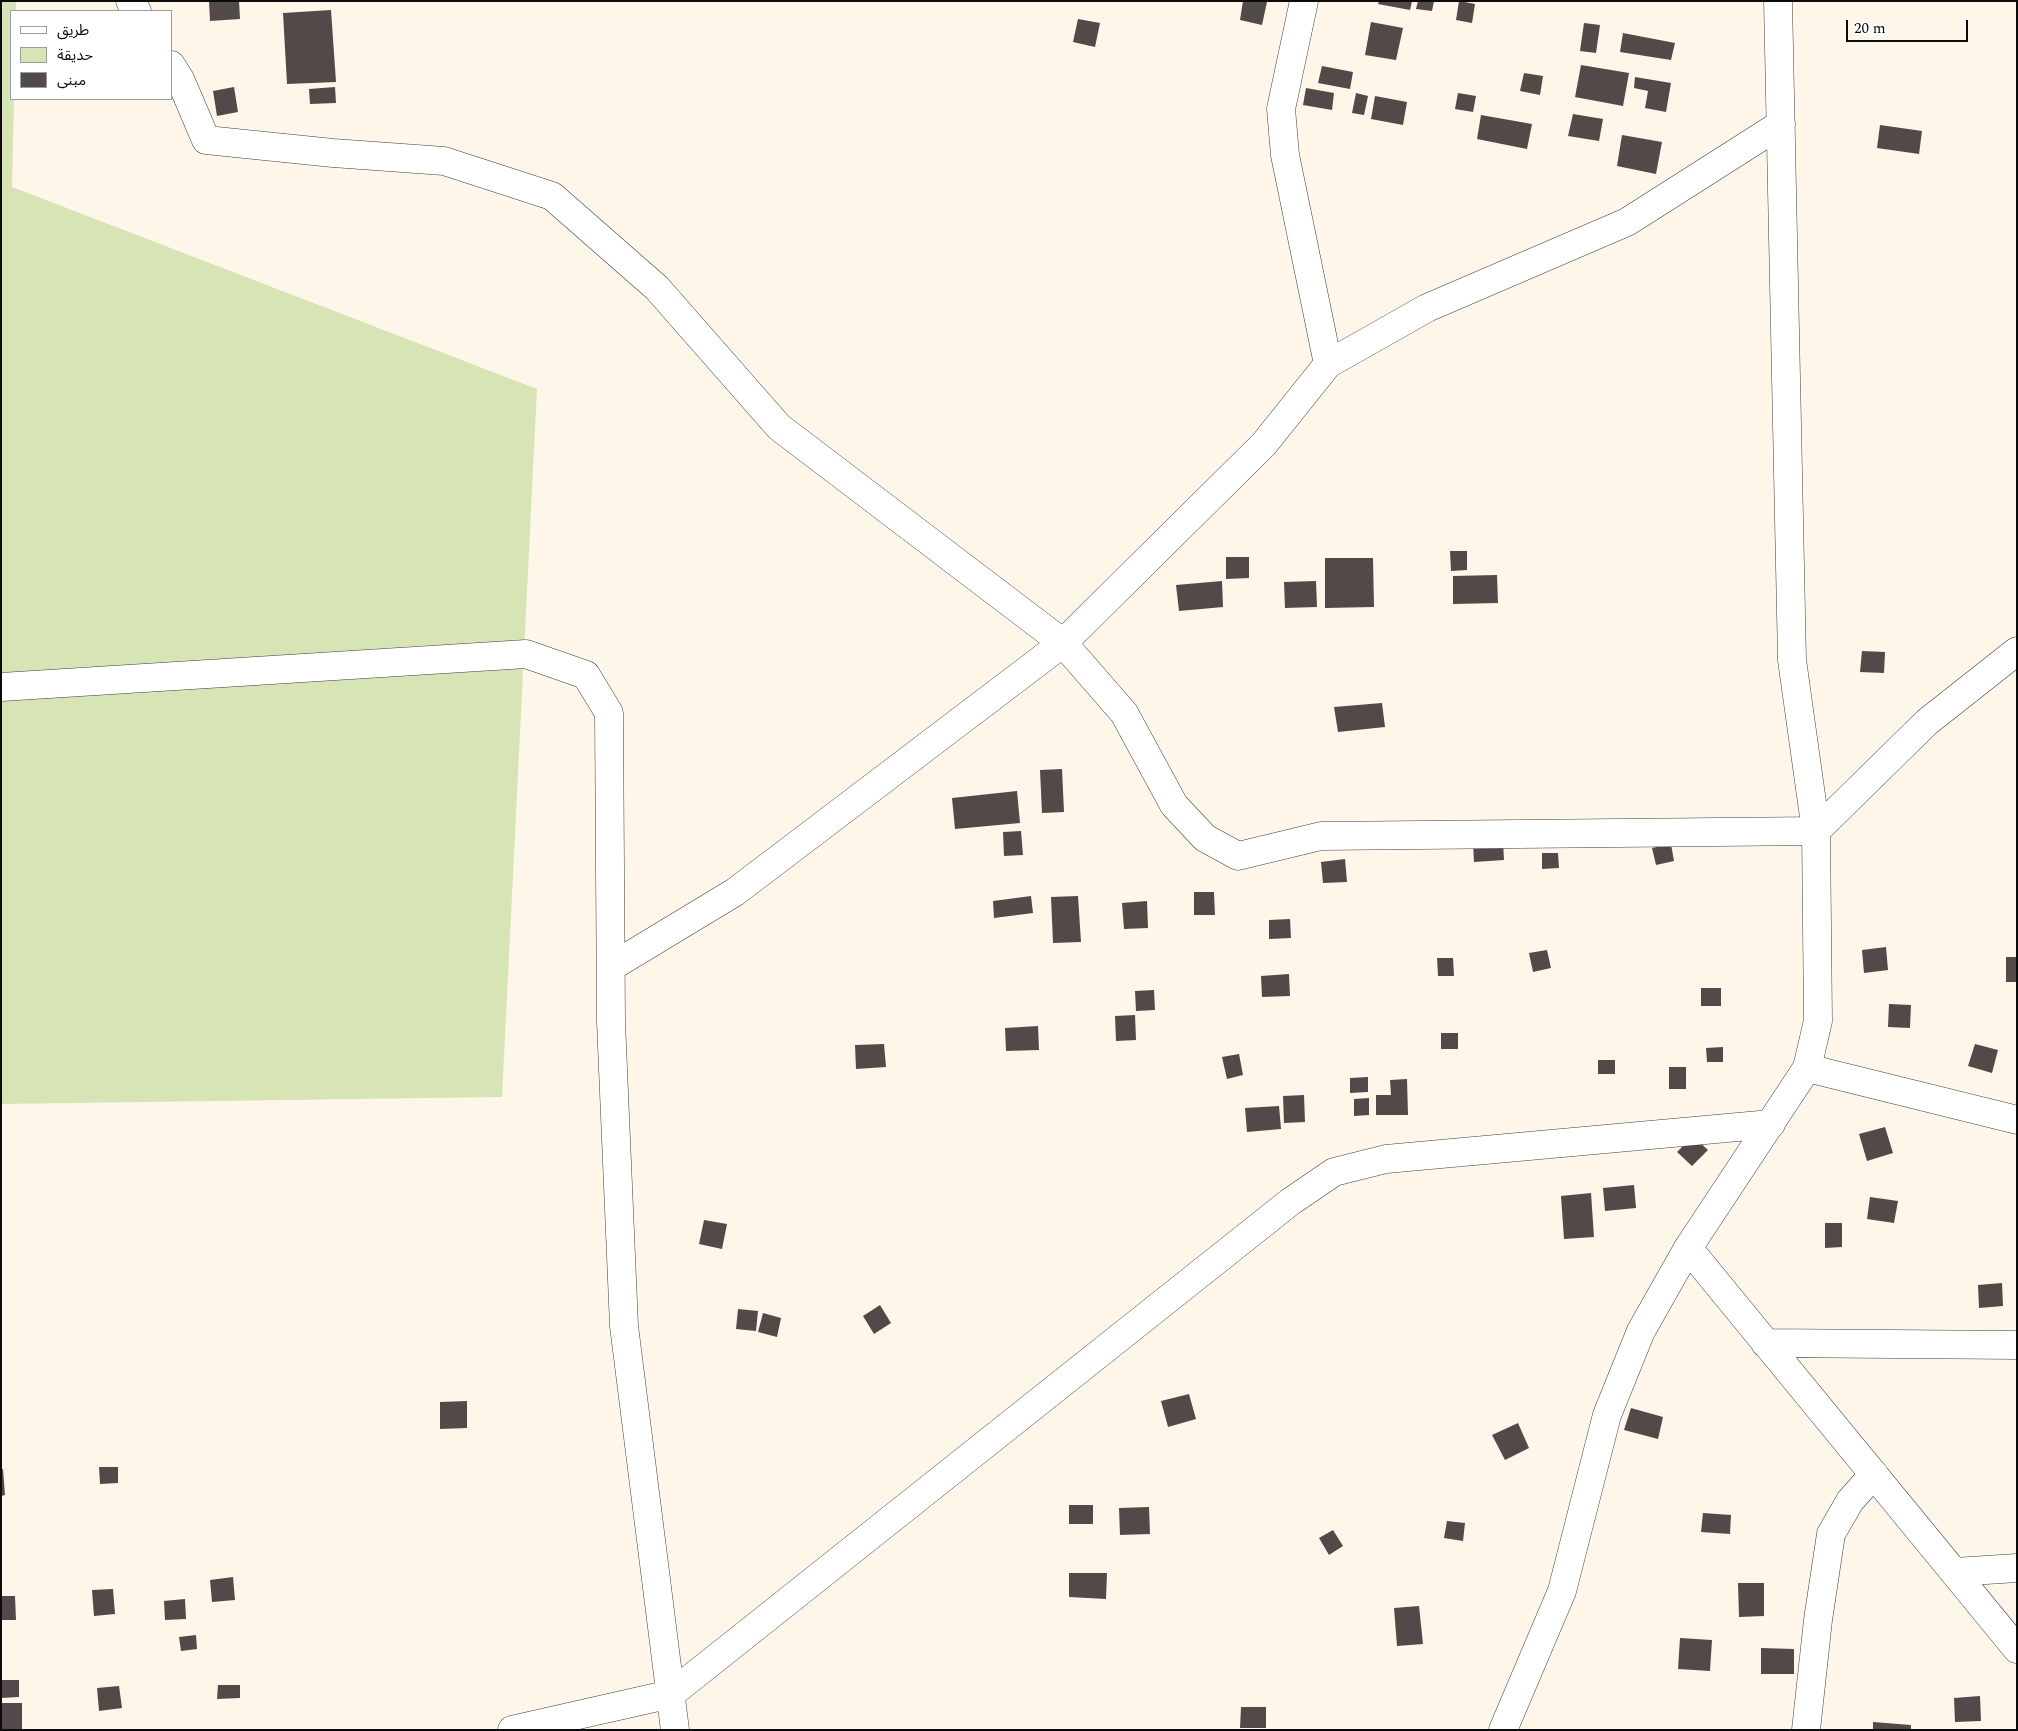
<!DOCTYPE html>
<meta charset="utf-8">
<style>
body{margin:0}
#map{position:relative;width:2018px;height:1731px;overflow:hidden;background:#fef6e9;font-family:Spectral,"Noto Sans Arabic",serif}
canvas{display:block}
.frame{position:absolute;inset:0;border:2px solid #0b0b0b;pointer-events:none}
.legend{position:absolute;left:10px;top:10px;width:162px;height:90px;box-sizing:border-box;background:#fff;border:1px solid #9d9d9d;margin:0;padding:6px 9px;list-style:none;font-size:15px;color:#0b0b0b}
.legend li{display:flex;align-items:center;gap:10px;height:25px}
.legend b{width:25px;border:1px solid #9d9d9d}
.scale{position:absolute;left:1846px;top:20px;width:122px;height:22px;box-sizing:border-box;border:2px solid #0b0b0b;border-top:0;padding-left:6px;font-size:15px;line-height:18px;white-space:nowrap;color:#0b0b0b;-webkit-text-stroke:4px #fff;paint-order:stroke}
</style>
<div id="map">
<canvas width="2018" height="1731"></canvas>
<div class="frame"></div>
<ul class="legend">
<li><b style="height:6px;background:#fff"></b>طريق</li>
<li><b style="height:14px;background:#d7e5b6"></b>حديقة</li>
<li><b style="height:14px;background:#524a48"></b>مبنى</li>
</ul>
<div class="scale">20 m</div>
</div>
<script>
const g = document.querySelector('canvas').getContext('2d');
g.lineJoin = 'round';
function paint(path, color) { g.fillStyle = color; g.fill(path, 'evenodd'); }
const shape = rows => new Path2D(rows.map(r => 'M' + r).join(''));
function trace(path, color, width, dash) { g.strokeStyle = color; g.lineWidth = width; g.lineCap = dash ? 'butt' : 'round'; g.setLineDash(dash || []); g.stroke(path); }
paint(shape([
 [1,1,16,1,16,11,11,11,11,99,14,99,12,187,537,389,502,1097,1,1104]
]), '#d7e5b6');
paint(shape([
 [209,1,239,1,240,19,210,21],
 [1243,1,1267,2,1262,25,1240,20],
 [1379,1,1412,1,1410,10,1378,4],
 [1418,1,1434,1,1432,11,1416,9],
 [1459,1,1475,4,1472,23,1456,20],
 [331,10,336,82,287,84,283,13],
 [1078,19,1100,23,1095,47,1073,42],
 [1371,22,1403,28,1396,60,1365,55],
 [1584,23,1600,25,1596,53,1580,51],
 [1623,33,1675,43,1671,60,1620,52],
 [1581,65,1629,73,1623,106,1575,97],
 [1322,66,1353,72,1350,89,1318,83],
 [1524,73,1543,76,1540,95,1520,91],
 [1635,77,1671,83,1666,112,1645,108,1648,91,1634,88],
 [234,87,238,112,217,116,213,91],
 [335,87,336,103,310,104,309,89],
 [1306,88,1334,93,1332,110,1303,105],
 [1356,93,1368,96,1364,115,1352,113],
 [1458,93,1476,96,1473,112,1455,109],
 [1375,96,1407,102,1403,125,1371,119],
 [1573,114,1603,119,1599,141,1568,136],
 [1481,115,1532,124,1527,149,1477,139],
 [1880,125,1922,131,1919,154,1877,148],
 [1622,135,1662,142,1656,174,1617,166],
 [1450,551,1467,551,1467,570,1451,571],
 [1226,557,1249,557,1249,578,1226,579],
 [1325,558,1373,558,1374,607,1325,608],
 [1497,575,1498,603,1453,604,1453,576],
 [1222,581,1223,607,1179,611,1176,585],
 [1316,581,1317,607,1285,608,1284,582],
 [1862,651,1885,652,1884,673,1860,672],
 [1382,703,1385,727,1338,732,1334,707],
 [1062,769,1064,812,1042,813,1040,770],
 [1017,791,1020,823,955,829,952,798],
 [1021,831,1023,855,1004,856,1003,832],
 [1503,841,1504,860,1474,862,1473,843],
 [1671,844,1674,861,1656,865,1652,848],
 [1542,853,1558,853,1559,868,1542,869],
 [1345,859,1347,882,1323,883,1321,862],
 [1194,892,1214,892,1215,915,1194,915],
 [1031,896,1033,913,994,918,993,901],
 [1078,896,1081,942,1053,943,1051,897],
 [1147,901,1148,928,1124,929,1122,903],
 [1290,919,1291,938,1269,939,1269,920],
 [1886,947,1888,970,1864,973,1862,950],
 [1547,950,1551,968,1533,972,1529,953],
 [2006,957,2017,957,2017,982,2006,982],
 [1437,958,1453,958,1454,976,1438,976],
 [1289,974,1290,996,1262,997,1261,976],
 [1701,988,1721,988,1721,1006,1701,1006],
 [1154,990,1155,1010,1136,1011,1135,991],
 [1889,1004,1911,1005,1910,1028,1888,1027],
 [1135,1015,1136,1040,1116,1041,1115,1016],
 [1038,1026,1039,1050,1006,1051,1005,1028],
 [1441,1033,1458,1033,1458,1049,1441,1049],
 [884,1044,886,1067,856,1069,855,1045],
 [1975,1044,1998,1050,1992,1073,1968,1066],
 [1723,1047,1723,1062,1707,1062,1706,1048],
 [1239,1054,1243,1075,1227,1079,1222,1057],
 [1598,1060,1615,1060,1615,1074,1598,1074],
 [1669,1067,1686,1067,1686,1089,1669,1089],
 [1368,1077,1368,1092,1350,1093,1350,1078],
 [1407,1079,1408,1115,1376,1115,1376,1095,1391,1095,1390,1080],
 [1304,1095,1305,1122,1284,1123,1283,1096],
 [1369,1098,1369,1115,1354,1116,1354,1099],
 [1279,1106,1281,1129,1247,1132,1245,1108],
 [1885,1127,1893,1153,1867,1161,1859,1134],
 [1693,1136,1708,1150,1692,1166,1677,1152],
 [1634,1185,1636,1208,1605,1211,1603,1188],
 [1591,1193,1594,1237,1564,1239,1561,1196],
 [1870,1197,1898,1201,1894,1223,1867,1219],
 [704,1220,727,1224,722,1249,699,1244],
 [1825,1223,1842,1223,1842,1247,1825,1248],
 [2002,1283,2003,1306,1979,1308,1978,1285],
 [880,1305,891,1323,874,1334,863,1316],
 [738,1309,758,1311,756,1331,736,1329],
 [763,1313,781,1318,777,1337,758,1332],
 [1189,1394,1196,1419,1168,1427,1161,1401],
 [467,1401,467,1428,440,1429,440,1402],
 [1631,1408,1663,1417,1658,1439,1624,1430],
 [1518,1423,1529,1448,1505,1460,1492,1435],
 [99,1467,118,1467,118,1483,100,1484],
 [1,1469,3,1469,5,1495,1,1496],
 [1069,1505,1093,1505,1093,1524,1069,1524],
 [1149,1507,1150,1534,1120,1535,1119,1508],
 [1703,1513,1731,1515,1730,1534,1701,1532],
 [1447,1521,1465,1523,1463,1541,1444,1538],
 [1333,1530,1343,1546,1329,1555,1319,1538],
 [1069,1573,1107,1573,1106,1599,1069,1597],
 [233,1577,235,1600,212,1602,210,1580],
 [1738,1583,1764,1583,1764,1616,1739,1617],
 [113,1589,115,1614,94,1616,92,1590],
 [1,1596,15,1596,16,1620,1,1620],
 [185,1599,186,1619,165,1620,164,1601],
 [1419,1606,1423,1644,1397,1646,1394,1608],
 [196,1635,197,1649,181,1651,179,1637],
 [1680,1638,1712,1640,1710,1671,1678,1669],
 [1761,1648,1794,1649,1794,1674,1761,1674],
 [1,1680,19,1680,19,1697,1,1698],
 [218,1685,240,1685,240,1698,217,1699],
 [119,1686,122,1708,99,1711,97,1688],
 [1980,1696,1981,1721,1955,1722,1954,1698],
 [1,1703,22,1703,22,1729,1,1729],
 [1241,1707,1266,1707,1266,1728,1240,1728],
 [1873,1722,1911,1725,1911,1730,1873,1730]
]), '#524a48');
const street = shape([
 [130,1,137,11],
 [1304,1,1281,109,1285,155,1328,364],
 [171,65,180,79,206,140,333,153,444,161,552,196,657,288,779,427,1063,643,1124,713,1174,805,1205,838,1238,856,1321,836,1816,831,1927,722,2017,651],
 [1,687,526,654,586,675,609,713,611,1022,624,1326,675,1730],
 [611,967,735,892,1063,643,1264,444,1328,364,1427,308,1627,222,1781,124],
 [1807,1068,2017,1120],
 [1688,1248,2017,1649],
 [1765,1343,2017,1345],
 [1955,1572,2017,1568],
 [512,1730,671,1694,1290,1202,1334,1172,1386,1159,1771,1124],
 [1503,1730,1562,1591,1607,1415,1641,1331,1688,1248,1807,1068,1818,1021,1816,831,1792,660,1778,1],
 [1806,1730,1818,1620,1831,1534,1850,1501,1874,1474]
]);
trace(street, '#3e3e3e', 29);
trace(street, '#fff', 28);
</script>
